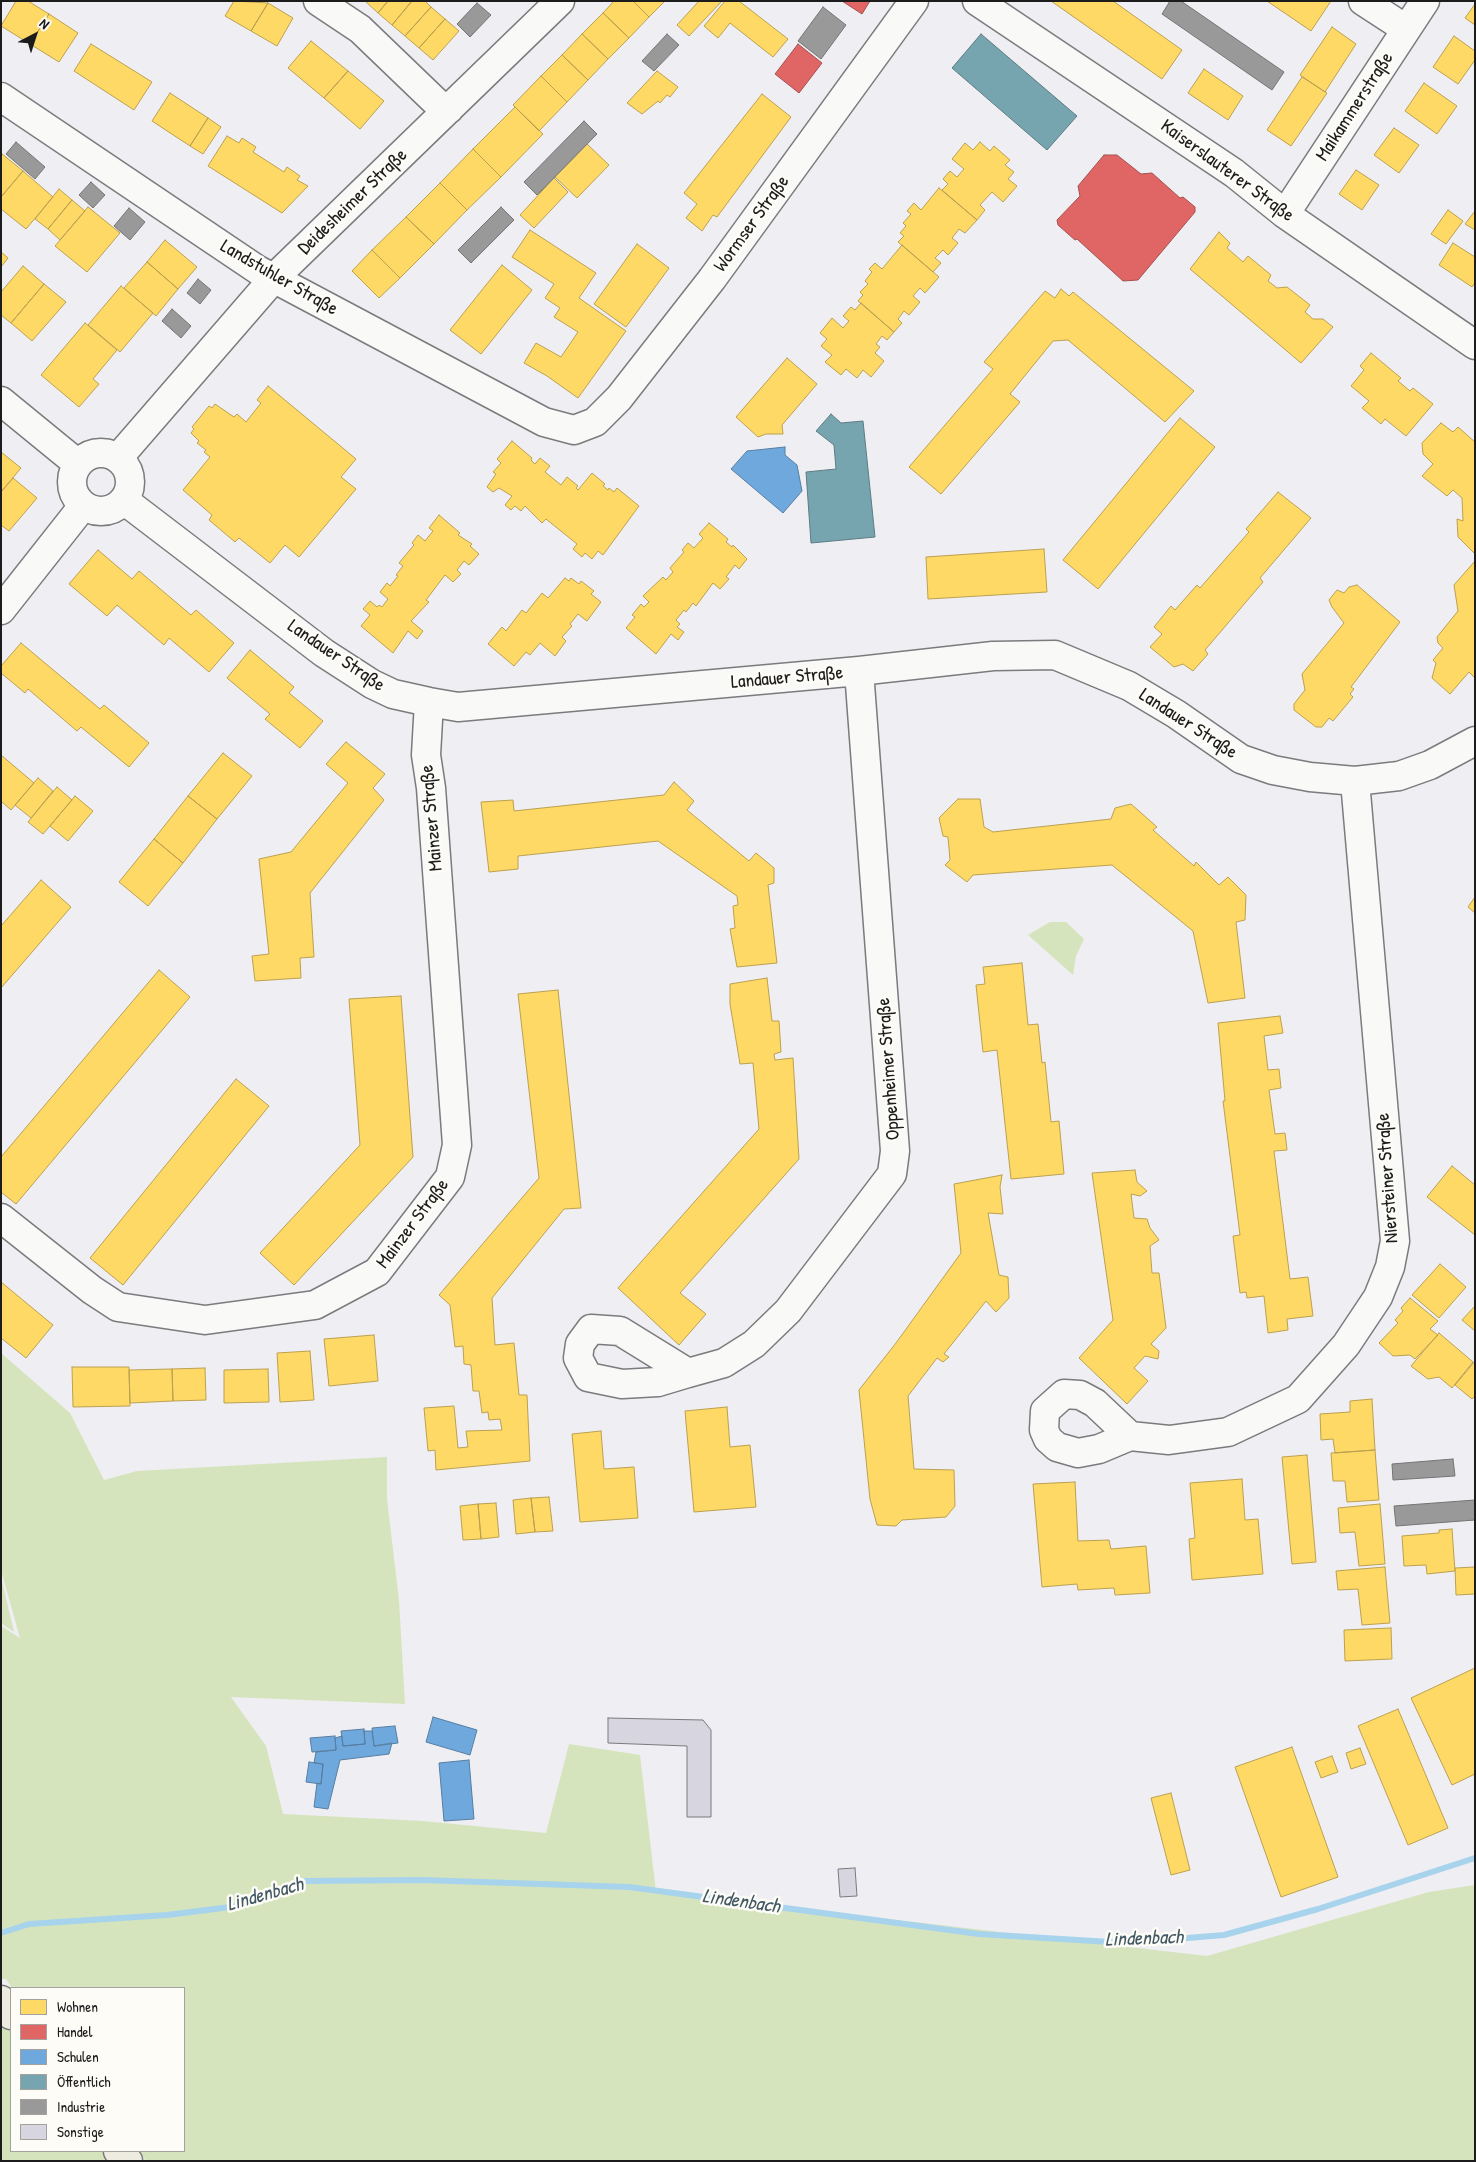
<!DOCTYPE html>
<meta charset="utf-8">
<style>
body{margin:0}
#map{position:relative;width:1476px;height:2162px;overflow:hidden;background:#efeef2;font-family:"Patrick Hand",sans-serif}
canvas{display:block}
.frame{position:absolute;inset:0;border:2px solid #1c1c1c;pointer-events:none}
.legend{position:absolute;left:10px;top:1987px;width:175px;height:165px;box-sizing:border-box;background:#fdfcf7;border:1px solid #a3a29f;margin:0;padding:6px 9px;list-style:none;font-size:15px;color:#1c1c1c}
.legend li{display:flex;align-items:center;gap:10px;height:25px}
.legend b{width:25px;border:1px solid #a3a29f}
.north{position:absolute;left:10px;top:10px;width:50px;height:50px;-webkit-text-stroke:4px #fdfcf7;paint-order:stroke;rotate:40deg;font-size:14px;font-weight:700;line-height:20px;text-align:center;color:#1c1c1c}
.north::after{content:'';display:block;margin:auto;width:18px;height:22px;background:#1c1c1c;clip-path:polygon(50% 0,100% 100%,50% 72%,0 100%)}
</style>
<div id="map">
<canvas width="1476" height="2162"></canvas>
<div class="frame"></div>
<ul class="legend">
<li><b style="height:14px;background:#ffd966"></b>Wohnen</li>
<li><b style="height:14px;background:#e06666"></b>Handel</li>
<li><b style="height:14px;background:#6fa8dc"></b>Schulen</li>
<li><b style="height:14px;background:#76a5af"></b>Öffentlich</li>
<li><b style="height:14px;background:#999"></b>Industrie</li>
<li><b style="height:14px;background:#d6d5e0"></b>Sonstige</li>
</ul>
<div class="north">N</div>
</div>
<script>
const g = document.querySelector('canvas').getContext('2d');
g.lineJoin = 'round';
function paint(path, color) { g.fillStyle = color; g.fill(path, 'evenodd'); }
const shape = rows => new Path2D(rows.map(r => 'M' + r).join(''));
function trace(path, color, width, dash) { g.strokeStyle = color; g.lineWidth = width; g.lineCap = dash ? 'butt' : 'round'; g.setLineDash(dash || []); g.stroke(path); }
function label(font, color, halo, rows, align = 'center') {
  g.font = font + ' "Patrick Hand",sans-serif'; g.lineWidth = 5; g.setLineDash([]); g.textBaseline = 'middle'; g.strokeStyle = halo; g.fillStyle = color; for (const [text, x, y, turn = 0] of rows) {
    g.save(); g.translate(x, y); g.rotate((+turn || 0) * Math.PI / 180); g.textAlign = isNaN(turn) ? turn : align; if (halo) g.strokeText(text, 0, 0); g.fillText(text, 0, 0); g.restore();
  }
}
paint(shape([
 [1050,922,1066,922,1084,939,1076,956,1073,975,1028,935],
 [1,1353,70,1413,104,1480,137,1471,387,1457,387,1499,399,1600,405,1704,231,1697,266,1746,283,1814,423,1821,546,1833,569,1744,640,1755,656,1892,1207,1956,1429,1892,1475,1885,1475,2161,146,2161,138,2151,184,2151,184,1988,12,1988,6,1979,1,1979,1,1626,20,1638,1,1570],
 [1,1577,14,1632,1,1623],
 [1,2008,11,2022,11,2151,105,2151,112,2161,1,2161]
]), '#d5e4bd');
const homes = shape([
 [16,1,28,1,49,14,30,44,1,26,16,1],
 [234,1,268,3,251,31,225,16,234,1],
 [365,1,388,1,378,13,365,1],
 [388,1,412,1,392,25,378,13,388,1],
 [412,1,425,1,431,7,405,36,392,25,412,1],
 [614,1,633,1,649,17,629,38,603,13,614,1],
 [633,1,665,1,649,17,633,1],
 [699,1,722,1,689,36,677,25,699,1],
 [725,1,739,1,788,39,773,57,730,23,718,38,704,26,725,1],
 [1051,1,1113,1,1182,50,1162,79,1051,1],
 [1267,1,1331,1,1311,31,1267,1],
 [268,3,293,18,277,46,251,31,268,3],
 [1475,4,1475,25,1465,18,1475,4],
 [431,7,445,19,419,48,405,36,431,7],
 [603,13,629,38,608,59,582,34,603,13],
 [49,14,78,33,59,62,30,44,49,14],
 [445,19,459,31,433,60,419,48,445,19],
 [1332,27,1356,44,1325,92,1300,75,1332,27],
 [582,34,608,59,588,80,562,55,582,34],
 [1454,36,1475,51,1475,60,1458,84,1433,67,1454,36],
 [311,41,348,71,324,98,288,68,311,41],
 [91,44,152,82,134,110,74,71,91,44],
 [562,55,588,80,567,102,541,76,562,55],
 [1204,69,1243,96,1228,120,1188,93,1204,69],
 [348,71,384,101,360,129,324,98,348,71],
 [657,71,678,87,670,97,667,95,660,103,658,101,642,114,627,103,657,71],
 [541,76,567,102,539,131,513,105,541,76],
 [1302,77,1327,93,1291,146,1267,130,1302,77],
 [1424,83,1457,106,1437,134,1405,111,1424,83],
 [170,93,208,118,190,146,152,121,170,93],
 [762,94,791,117,717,217,713,215,702,231,686,218,697,204,684,193,762,94],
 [515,107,543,134,501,177,473,149,515,107],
 [208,118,221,127,203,154,190,146,208,118],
 [1394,128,1419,145,1399,173,1374,155,1394,128],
 [227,136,239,143,242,138,256,147,253,152,284,172,287,167,300,176,297,180,308,186,282,213,208,166,227,136],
 [980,142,990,151,994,146,1010,160,1005,165,1014,172,1008,179,1017,186,1003,202,992,192,980,205,985,210,977,220,942,190,948,184,943,179,950,171,957,177,964,169,952,159,965,143,973,150,980,142],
 [587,144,609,165,577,198,555,177,587,144],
 [473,149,501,177,467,210,440,183,473,149],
 [1,153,23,171,1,197,1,153],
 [1356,170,1379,185,1362,210,1339,194,1356,170],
 [23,171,53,197,26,229,1,209,1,197,23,171],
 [554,178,568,192,534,228,520,215,554,178],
 [440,183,467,210,434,244,406,217,440,183],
 [939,188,977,220,965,233,959,229,952,238,958,243,948,255,943,250,935,258,941,263,933,272,898,242,904,236,900,233,906,226,903,223,911,214,907,211,914,203,921,210,939,188],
 [59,189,72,200,48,229,35,219,59,189],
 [72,200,85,211,60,240,48,229,72,200],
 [88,207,120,233,87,272,55,246,88,207],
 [1448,210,1463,221,1446,244,1431,234,1448,210],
 [1475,211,1475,230,1465,224,1475,211],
 [406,217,434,244,400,278,372,250,406,217],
 [530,230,596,273,579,298,626,331,578,398,547,376,524,363,536,343,561,357,578,332,554,317,560,308,545,298,554,284,512,257,530,230],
 [1219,232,1230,243,1227,248,1243,262,1248,256,1271,275,1268,281,1277,288,1287,287,1310,305,1305,312,1313,319,1323,319,1333,327,1301,363,1190,269,1219,232],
 [165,240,197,267,178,289,147,262,165,240],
 [1453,243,1475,257,1475,283,1472,287,1439,265,1453,243],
 [637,244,669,268,626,327,594,304,637,244],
 [902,245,939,277,925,293,920,288,913,296,920,302,909,315,904,311,898,319,902,323,894,332,858,301,863,295,860,292,868,284,865,281,872,272,869,269,875,263,882,269,902,245],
 [372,250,400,278,379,298,352,271,372,250],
 [1,252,8,258,1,267,1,252],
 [147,262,178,289,156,316,124,288,147,262],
 [502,265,532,290,481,354,450,330,502,265],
 [23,266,44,284,11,323,1,315,1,292,23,266],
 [44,284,66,302,32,341,11,323,44,284],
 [121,286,153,313,120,352,88,325,121,286],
 [1061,289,1069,296,1073,292,1194,391,1165,422,1068,340,1053,341,1010,394,1020,402,941,494,909,467,993,369,984,362,1045,291,1055,298,1061,289],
 [861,303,894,332,887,340,882,336,876,344,880,347,875,353,884,361,871,377,863,370,857,378,846,369,841,375,825,362,832,355,821,346,827,339,820,333,832,318,843,328,849,321,843,316,851,307,855,310,861,303],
 [85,323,117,350,93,379,99,384,79,407,41,375,85,323],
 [1371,353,1401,378,1398,381,1410,391,1413,388,1433,404,1406,436,1385,419,1381,424,1362,408,1369,401,1351,386,1364,370,1360,366,1371,353],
 [787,358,817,384,782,425,783,434,766,434,758,437,736,417,787,358],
 [268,386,356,459,341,477,356,489,299,557,285,545,270,563,239,538,235,542,209,520,212,515,183,490,210,457,204,452,206,450,197,443,199,441,191,433,194,429,192,427,209,406,212,408,215,404,234,417,237,414,246,422,261,403,257,400,268,386],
 [1180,418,1215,447,1098,589,1063,560,1180,418],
 [1441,423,1453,432,1458,427,1475,442,1475,554,1458,537,1457,519,1463,521,1462,498,1453,490,1447,496,1422,476,1433,464,1423,454,1422,443,1441,423],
 [512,441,532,458,531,460,535,464,540,458,550,466,545,472,561,485,567,477,578,486,576,488,578,490,592,473,605,484,603,486,608,490,609,488,614,492,617,488,639,506,603,555,598,551,592,559,585,553,582,557,573,549,577,544,546,519,542,523,525,506,521,511,515,506,511,510,505,505,512,496,499,488,493,492,487,487,496,474,493,472,501,463,497,459,512,441],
 [1,452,21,468,1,492,1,452],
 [13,478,37,498,9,531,1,525,1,492,13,478],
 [1278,492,1311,518,1260,578,1263,582,1205,650,1208,654,1193,671,1183,664,1174,667,1150,647,1162,634,1154,627,1171,606,1175,610,1197,585,1200,588,1249,532,1246,529,1278,492],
 [439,515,460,533,458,535,472,544,470,546,479,554,469,565,464,561,457,570,461,574,453,582,445,575,426,600,429,602,411,621,423,631,417,639,408,631,393,653,361,626,370,615,363,609,370,601,377,607,379,605,382,607,388,599,380,592,387,583,390,586,398,576,396,575,403,566,399,563,414,545,412,543,418,535,425,541,433,531,429,528,439,515],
 [709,523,728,539,726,542,732,547,733,545,747,559,739,569,735,565,726,577,729,579,720,589,713,583,696,606,693,603,686,612,684,610,676,620,680,624,677,627,684,632,678,640,671,634,656,654,626,628,635,617,632,615,641,604,644,607,649,602,643,596,663,577,666,580,673,572,670,568,684,552,682,550,688,543,694,548,703,538,699,534,709,523],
 [1044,549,1047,592,928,599,926,557,1044,549],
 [98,550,132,579,139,571,191,615,196,610,234,643,209,672,169,638,164,645,117,605,107,616,69,584,98,550],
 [1475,561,1475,678,1469,672,1450,694,1432,678,1436,663,1433,660,1443,648,1438,643,1437,637,1458,611,1454,585,1475,561],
 [565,578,569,581,571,578,579,584,581,581,594,591,591,594,601,602,587,621,578,614,570,624,572,626,562,637,566,641,555,656,540,643,530,655,526,652,514,666,488,644,502,627,506,631,522,610,526,613,542,593,548,598,565,578],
 [1357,585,1400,622,1351,687,1354,689,1350,694,1353,697,1333,721,1329,718,1322,727,1316,727,1294,710,1294,704,1305,690,1302,674,1344,623,1332,607,1329,600,1337,590,1344,593,1349,587,1357,585],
 [21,643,100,709,104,705,149,743,129,767,81,727,77,731,28,689,25,693,1,673,1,666,21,643],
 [250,650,294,687,289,693,323,721,300,748,265,719,270,714,227,678,250,650],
 [346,742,385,774,373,788,384,800,310,893,314,957,300,958,301,978,255,981,252,956,269,954,259,859,291,852,348,783,326,764,346,742],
 [223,753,252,776,217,819,188,796,223,753],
 [1,755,34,783,11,810,1,801,1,755],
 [38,778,53,791,31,818,15,805,38,778],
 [674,782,694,801,687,810,749,861,756,853,774,868,774,883,768,885,777,963,737,967,730,929,735,928,733,906,738,905,737,896,658,841,518,856,518,869,489,872,481,802,513,800,514,811,664,795,674,782],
 [57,787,72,800,43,834,28,822,57,787],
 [75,796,93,811,68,841,50,826,75,796],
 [188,796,217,819,183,863,154,839,188,796],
 [958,799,980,799,984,827,993,832,1111,819,1115,808,1131,804,1157,827,1153,830,1194,866,1196,862,1219,885,1228,877,1246,895,1245,920,1236,922,1245,998,1208,1003,1193,931,1112,865,973,875,967,882,945,865,950,860,948,837,943,836,939,818,958,799],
 [154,839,183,863,148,906,119,882,154,839],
 [41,880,71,907,1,988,1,926,41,880],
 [1475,897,1475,913,1468,907,1475,897],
 [1022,963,1028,1025,1038,1024,1042,1063,1045,1062,1051,1122,1059,1121,1064,1174,1011,1179,997,1050,983,1052,976,985,985,984,983,967,1022,963],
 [159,970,190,997,16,1204,1,1192,1,1157,159,970],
 [767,978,772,1021,779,1021,781,1052,774,1054,775,1060,793,1058,799,1159,680,1293,706,1314,679,1345,618,1288,759,1129,753,1063,740,1064,730,1004,730,984,767,978],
 [558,990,581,1208,564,1209,492,1298,495,1345,514,1343,519,1395,527,1395,530,1461,436,1470,435,1450,428,1451,424,1408,454,1406,458,1448,468,1447,466,1431,502,1430,500,1419,489,1420,488,1412,482,1413,479,1391,473,1391,471,1365,464,1364,463,1346,455,1347,450,1305,439,1295,539,1178,518,994,558,990],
 [401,996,413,1157,294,1285,260,1253,360,1145,349,999,401,996],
 [1280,1016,1283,1033,1264,1036,1268,1070,1279,1069,1281,1088,1269,1090,1275,1134,1285,1133,1287,1150,1274,1151,1290,1279,1308,1277,1313,1316,1287,1319,1288,1330,1268,1333,1264,1296,1247,1298,1246,1292,1240,1293,1233,1236,1240,1235,1223,1101,1225,1101,1218,1023,1280,1016],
 [236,1079,269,1106,123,1285,90,1258,236,1079],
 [1452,1166,1475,1185,1475,1235,1427,1197,1452,1166],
 [1135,1170,1137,1182,1147,1191,1140,1196,1131,1194,1134,1218,1147,1219,1150,1228,1159,1240,1150,1246,1152,1273,1159,1273,1166,1328,1151,1344,1159,1351,1158,1359,1145,1356,1134,1368,1148,1381,1127,1404,1079,1358,1113,1320,1092,1173,1135,1170],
 [1002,1175,1000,1187,1003,1214,988,1213,999,1275,1008,1277,1009,1298,996,1312,986,1301,944,1354,949,1357,943,1362,937,1358,908,1396,914,1469,954,1470,955,1506,946,1517,902,1520,896,1526,877,1525,870,1499,859,1390,896,1343,961,1253,954,1184,1002,1175],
 [1440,1264,1466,1287,1439,1318,1412,1295,1440,1264],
 [1,1282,53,1325,26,1358,1,1338,1,1282],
 [1410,1298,1438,1321,1430,1329,1438,1335,1415,1359,1410,1355,1393,1356,1379,1343,1398,1323,1395,1320,1403,1311,1401,1308,1410,1298],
 [1475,1306,1475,1331,1462,1320,1475,1306],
 [1439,1333,1473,1362,1452,1388,1439,1377,1428,1379,1411,1366,1439,1333],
 [374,1335,378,1381,329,1386,324,1339,374,1335],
 [310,1351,314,1400,280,1402,277,1353,310,1351],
 [1475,1361,1475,1396,1472,1399,1455,1385,1475,1361],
 [72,1367,129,1367,130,1406,73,1407,72,1367],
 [205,1368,206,1400,173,1401,172,1369,205,1368],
 [172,1369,173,1401,130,1403,129,1370,172,1369],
 [268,1369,269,1402,224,1403,224,1370,268,1369],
 [1372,1399,1375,1450,1335,1453,1333,1439,1321,1440,1320,1414,1350,1412,1350,1401,1372,1399],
 [727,1407,730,1447,750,1445,756,1507,694,1512,685,1411,727,1407],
 [601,1431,604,1469,634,1467,638,1518,580,1522,572,1434,601,1431],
 [1375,1450,1379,1500,1347,1502,1345,1481,1333,1481,1331,1453,1375,1450],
 [1307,1455,1316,1562,1292,1564,1282,1457,1307,1455],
 [1242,1479,1245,1520,1258,1519,1263,1574,1192,1580,1189,1539,1195,1538,1190,1483,1242,1479],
 [1075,1482,1078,1541,1109,1540,1111,1549,1146,1546,1150,1593,1115,1595,1114,1588,1078,1590,1077,1584,1042,1587,1033,1484,1075,1482],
 [549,1497,553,1531,535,1532,531,1498,549,1497],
 [531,1498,535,1532,516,1534,513,1500,531,1498],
 [496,1503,499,1537,481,1539,478,1504,496,1503],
 [478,1504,481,1539,463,1540,460,1506,478,1504],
 [1380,1504,1385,1564,1359,1566,1355,1532,1340,1533,1338,1508,1380,1504],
 [1452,1529,1455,1571,1427,1574,1426,1565,1404,1566,1402,1536,1439,1533,1439,1530,1452,1529],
 [1385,1567,1390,1623,1362,1625,1358,1589,1338,1590,1336,1571,1385,1567],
 [1475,1567,1475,1594,1456,1595,1455,1568,1475,1567],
 [1391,1628,1392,1659,1345,1661,1344,1630,1391,1628],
 [1475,1668,1475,1774,1452,1785,1411,1698,1475,1668],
 [1398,1709,1448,1828,1408,1845,1358,1726,1398,1709],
 [1292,1747,1338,1877,1281,1897,1235,1767,1292,1747],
 [1360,1748,1366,1764,1351,1769,1346,1753,1360,1748],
 [1332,1756,1338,1772,1321,1778,1315,1762,1332,1756],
 [1171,1793,1190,1870,1171,1875,1151,1798,1171,1793]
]);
paint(homes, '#ffd966');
trace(homes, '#bba050', 1);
const shops = shape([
 [842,1,870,1,862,14,842,1],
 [798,44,822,63,799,93,775,74,798,44],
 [1104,155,1117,155,1141,174,1152,173,1180,198,1183,197,1195,207,1195,212,1138,280,1123,281,1077,239,1075,240,1058,225,1057,220,1080,196,1078,186,1104,155]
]);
paint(shops, '#e06666');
trace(shops, '#a55050', 1);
const schools = shape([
 [785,447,785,455,797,465,802,491,783,513,731,469,747,451,785,447],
 [433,1717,477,1730,470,1755,426,1742,433,1717],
 [395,1726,398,1743,374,1746,372,1728,395,1726],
 [364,1729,365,1744,343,1746,341,1731,364,1729],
 [364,1731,372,1731,374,1746,392,1743,389,1754,340,1760,328,1809,314,1807,317,1783,321,1784,323,1764,314,1763,316,1752,336,1750,335,1738,342,1736,343,1746,365,1744,364,1731],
 [335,1736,336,1750,312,1752,310,1738,335,1736],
 [469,1760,474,1819,444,1821,439,1763,469,1760],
 [309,1762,323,1764,321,1784,306,1782,309,1762]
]);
paint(schools, '#6fa8dc');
trace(schools, '#567ea2', 1);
const public = shape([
 [981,34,1077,116,1047,150,952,68,981,34],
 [831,414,841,423,863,421,875,537,811,543,806,472,836,469,834,445,816,431,831,414]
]);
paint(public, '#76a5af');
trace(public, '#5b7c83', 1);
const industry = shape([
 [1170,1,1181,1,1284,72,1272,90,1162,14,1170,1],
 [477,3,491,15,470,37,457,24,477,3],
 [823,7,846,25,821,59,798,41,823,7],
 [667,34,679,45,654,71,642,61,667,34],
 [584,121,597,134,537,195,524,182,584,121],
 [16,142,45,167,35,179,6,154,16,142],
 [91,182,105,195,93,208,79,195,91,182],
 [501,207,514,220,471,263,458,250,501,207],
 [129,208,145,222,130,240,114,226,129,208],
 [198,279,211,290,200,304,187,293,198,279],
 [172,309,191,326,181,338,162,321,172,309],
 [1453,1459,1455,1476,1393,1480,1392,1464,1453,1459],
 [1475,1500,1475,1520,1396,1526,1394,1506,1475,1500]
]);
paint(industry, '#999');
trace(industry, '#747474', 1);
trace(shape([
 [1,1933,29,1924,167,1915,246,1905,303,1881,422,1880,629,1887,979,1934,1127,1943,1224,1935,1318,1909,1475,1858]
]), '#a7d3ec', 6);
const building = shape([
 [608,1718,703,1720,711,1730,711,1817,687,1817,687,1746,608,1743,608,1718],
 [855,1868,857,1896,840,1897,838,1869,855,1868]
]);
paint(building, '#d6d5e0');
trace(building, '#7b7a7c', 1);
const minor = shape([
 [318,1,360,29,437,103,449,109],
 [977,1,1234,173,1285,214,1475,345],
 [1363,1,1406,29],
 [1,97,258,270,544,422,574,430,595,422,619,398,712,279,914,1],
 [1285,214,1425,1],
 [1,401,78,464],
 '72 482a29 29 0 1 1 58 0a29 29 0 1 1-58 0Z',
 [118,458,274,278,560,1],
 [125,501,324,653,372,684,393,694,429,702,458,707,859,671,993,656,1055,655,1129,686,1176,714,1241,759,1273,770,1310,777,1355,781,1399,776,1430,765,1475,741],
 [1,610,83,506],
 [1,1218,92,1290,118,1307,205,1320,315,1305,377,1272,450,1177,457,1145,431,788,426,755,429,702],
 [688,1373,658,1382,622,1384,588,1377,578,1358,580,1344,591,1329,620,1331,688,1373,724,1363,754,1344,788,1311,892,1174,895,1151,859,671],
 [1130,1436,1099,1449,1078,1453,1057,1447,1048,1439,1044,1430,1045,1411,1064,1394,1080,1395,1095,1403,1130,1436,1169,1440,1228,1432,1298,1399,1346,1345,1378,1297,1390,1267,1395,1241,1355,781]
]);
const major = shape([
 [1,2000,11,2015],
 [118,2151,128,2161]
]);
trace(minor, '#7b7a7c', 31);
trace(major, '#7b7a7c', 31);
trace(minor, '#f9f9f8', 28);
trace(major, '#eeebe1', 28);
label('19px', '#1c1c1c', '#fdfcf7', [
 ["Maikammerstraße",1355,107,-57],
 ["Kaiserslauterer Straße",1227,171,36],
 ["Deidesheimer Straße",353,202,-44],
 ["Wormser Straße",752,224,-54],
 ["Landstuhler Straße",279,278,30],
 ["Landauer Straße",336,656,34],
 ["Landauer Straße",787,678,-5],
 ["Landauer Straße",1188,724,33],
 ["Mainzer Straße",432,818,-95],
 ["Oppenheimer Straße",889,1069,-94],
 ["Niersteiner Straße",1388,1178,-94],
 ["Mainzer Straße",413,1224,-53]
]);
label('italic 20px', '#425864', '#fdfcf7', [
 ["Lindenbach",265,1895,-16],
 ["Lindenbach",741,1902,8],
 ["Lindenbach",1144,1939,-2]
]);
</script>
